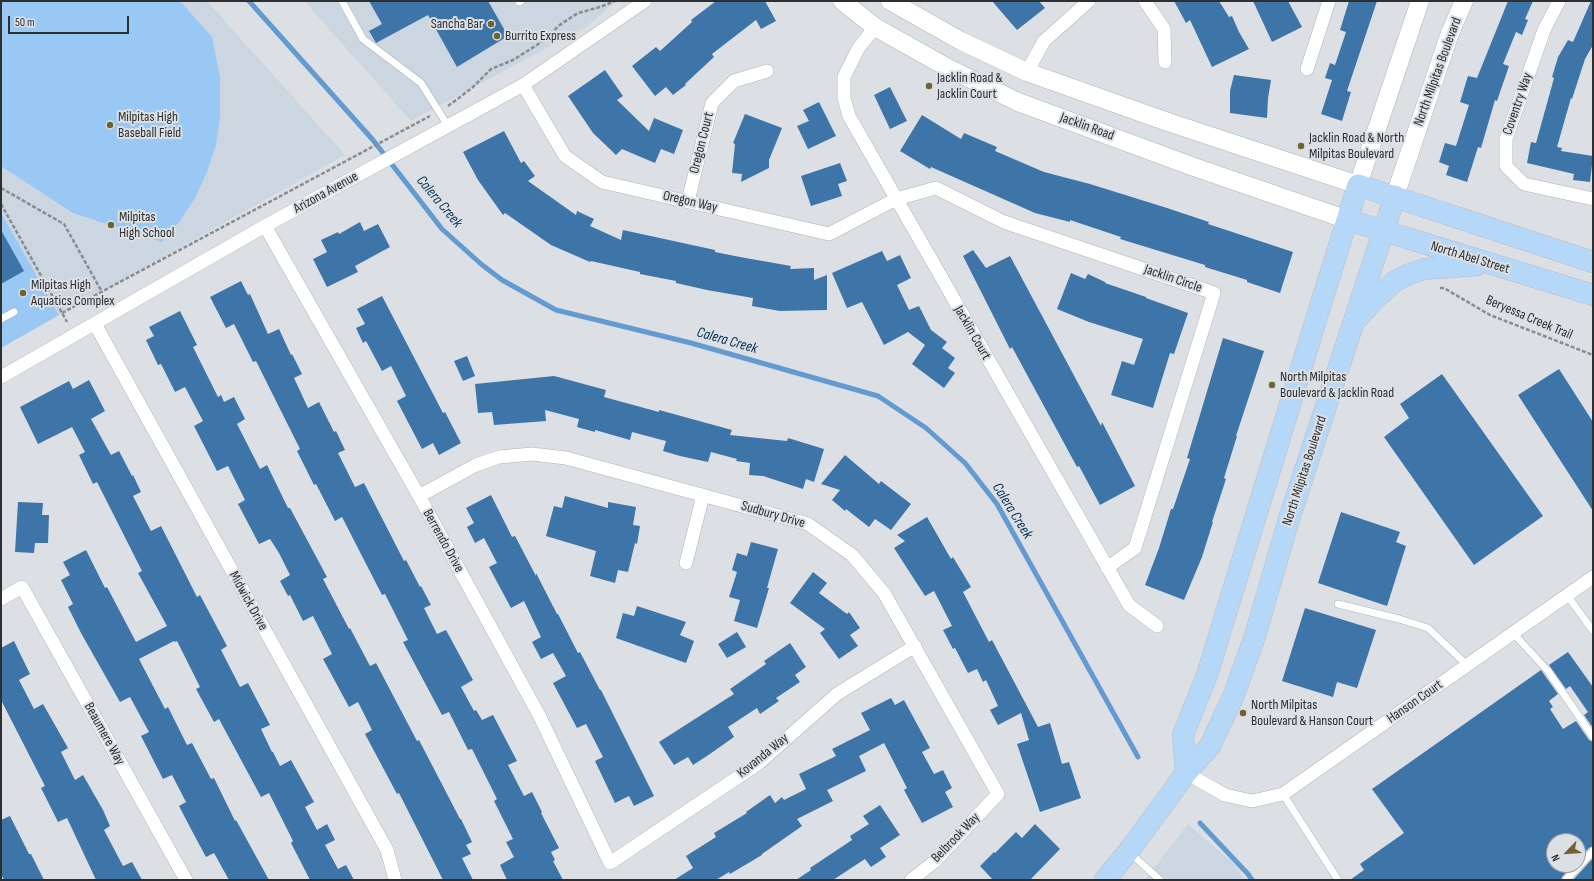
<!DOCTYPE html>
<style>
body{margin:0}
#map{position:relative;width:1594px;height:881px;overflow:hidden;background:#dce0e5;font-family:"Sofia Sans Condensed",sans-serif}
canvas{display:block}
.frame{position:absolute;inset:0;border:2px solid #2d2f30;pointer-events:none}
.north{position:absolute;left:1546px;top:833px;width:40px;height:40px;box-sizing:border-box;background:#dce0e5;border:1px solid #96999d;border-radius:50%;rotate:245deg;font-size:11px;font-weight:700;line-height:16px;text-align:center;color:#2d2f30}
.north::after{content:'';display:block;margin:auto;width:14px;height:18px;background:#6f6431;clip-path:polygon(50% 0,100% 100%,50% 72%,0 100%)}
.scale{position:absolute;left:8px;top:16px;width:121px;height:18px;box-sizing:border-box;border:2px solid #2d2f30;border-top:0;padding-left:5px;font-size:12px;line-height:14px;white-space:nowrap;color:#2d2f30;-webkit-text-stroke:3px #dce0e5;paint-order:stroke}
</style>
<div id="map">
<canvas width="1594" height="881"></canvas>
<div class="frame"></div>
<div class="north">N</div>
<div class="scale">50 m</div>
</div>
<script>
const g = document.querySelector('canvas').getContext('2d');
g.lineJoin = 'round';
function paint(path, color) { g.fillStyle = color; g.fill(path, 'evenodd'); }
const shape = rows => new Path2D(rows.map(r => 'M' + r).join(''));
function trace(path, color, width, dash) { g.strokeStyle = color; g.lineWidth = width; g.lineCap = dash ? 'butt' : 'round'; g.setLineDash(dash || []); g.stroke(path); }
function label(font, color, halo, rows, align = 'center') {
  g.font = font + ' "Sofia Sans Condensed",sans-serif'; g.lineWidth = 4; g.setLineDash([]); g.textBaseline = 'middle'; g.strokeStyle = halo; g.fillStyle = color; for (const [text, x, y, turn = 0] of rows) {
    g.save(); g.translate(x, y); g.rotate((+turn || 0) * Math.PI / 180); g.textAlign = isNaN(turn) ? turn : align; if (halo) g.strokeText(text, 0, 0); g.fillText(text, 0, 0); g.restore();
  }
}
paint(shape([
 [1,1,207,1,345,155,1,348],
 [304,1,616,1,586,27,411,121],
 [1188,824,1235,865,1244,880,1145,880]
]), '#ccd6e0');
paint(shape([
 [1,1,180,1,212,37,220,77,220,118,216,145,207,172,195,198,180,221,162,242,73,213,1,166],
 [1,213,59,315,1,348]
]), '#99c8f5');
trace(shape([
 [249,1,373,140,442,229,481,264,502,280,556,310,691,343,878,396,926,428,965,463,997,504,1138,757],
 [1200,823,1248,874,1252,880]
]), '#639bd0', 5);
paint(shape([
 [369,1,488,1,508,36,457,67,428,15,376,43,369,31,382,24],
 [716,1,765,1,776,21,761,29,756,20,712,54,714,57,685,84,686,85,673,95,666,87,655,96,632,66,656,47,660,51,692,22,691,20],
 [992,1,1039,1,1045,8,1017,30],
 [1174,1,1219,1,1229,17,1232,16,1239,32,1249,49,1212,67,1190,20,1186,23],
 [1253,1,1288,1,1302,27,1272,42],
 [1349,1,1377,1,1347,91,1351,92,1342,121,1321,114,1332,80,1325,78,1330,63,1335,65,1346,32,1340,30],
 [1508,1,1533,1,1525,19,1528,20,1522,35,1516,32,1503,64,1509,66,1497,101,1495,100,1481,148,1478,147,1467,182,1446,175,1449,166,1439,162,1445,143,1456,146,1469,105,1460,102,1468,76,1477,78],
 [1591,1,1593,1,1593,45,1585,59,1572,99,1571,98,1557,147,1562,148,1561,151,1593,156,1590,182,1573,180,1574,174,1527,163,1531,142,1536,143,1554,78,1552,77,1558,57,1568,40,1573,42],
 [605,70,623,96,617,100,649,131,654,118,683,130,674,154,661,149,655,163,622,149,616,155,593,133,568,96],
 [1234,75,1271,80,1268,98,1267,118,1230,113,1230,91],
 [890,87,907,121,890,129,874,95],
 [819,102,836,136,808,149,797,126,809,121,803,110],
 [745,114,782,128,769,160,769,168,741,182,742,174,732,173,735,144,733,143],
 [922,115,961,139,964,133,997,147,995,151,1044,172,1090,184,1167,208,1209,222,1208,224,1293,252,1280,293,1247,282,1247,280,1205,267,1205,265,1120,239,1121,237,1070,220,1070,222,1035,213,931,167,930,169,900,151],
 [504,131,521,163,524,161,535,176,528,181,576,215,577,211,594,219,590,226,621,240,623,230,715,250,715,252,740,257,791,266,790,269,814,268,814,280,827,275,827,310,780,311,752,306,753,298,707,290,676,283,676,281,640,274,640,272,591,261,590,262,551,245,505,213,503,215,478,180,463,152],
 [840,163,847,181,838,184,842,196,811,206,801,176],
 [360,222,364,231,378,224,390,247,355,266,358,272,327,287,313,259,327,252,321,240,338,232,339,234],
 [1,230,24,271,1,284],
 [973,250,986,268,1010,256,1101,426,1102,422,1135,486,1100,505,1079,466,1077,467,1012,347,1010,349,963,256],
 [882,251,887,261,900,255,911,278,897,285,909,310,919,306,931,330,947,342,942,348,955,358,948,368,955,373,944,388,912,364,925,345,908,332,884,345,862,302,847,308,832,273],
 [1071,273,1085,279,1088,274,1105,282,1105,283,1146,297,1146,298,1188,313,1174,354,1170,353,1153,408,1111,395,1122,361,1134,365,1143,339,1089,322,1057,309],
 [241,281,248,295,250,294,268,334,279,329,291,355,292,354,302,374,294,378,308,408,319,402,334,432,336,431,345,450,338,453,355,487,364,483,404,561,406,560,420,587,421,586,431,605,424,608,437,634,446,630,473,680,461,687,474,711,476,710,482,720,493,715,517,761,508,765,524,796,532,792,542,812,541,813,559,848,551,852,555,860,553,861,563,880,507,880,500,865,514,857,506,842,513,839,494,801,497,799,472,749,468,750,449,712,442,715,403,642,408,640,385,594,382,595,342,517,335,521,316,484,314,485,297,451,300,449,256,361,253,362,234,324,226,328,210,297],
 [382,296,443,413,445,412,461,443,439,455,433,443,422,449,397,401,406,396,391,366,382,371,366,341,363,343,356,328,365,324,357,309],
 [180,311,197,345,193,347,218,397,221,395,224,402,234,397,245,419,237,424,260,469,267,465,288,508,290,508,327,577,323,579,349,629,350,628,370,666,376,663,417,741,419,740,460,819,461,819,472,842,466,845,471,854,462,858,473,880,443,880,399,793,397,794,365,734,372,730,358,702,349,707,323,659,332,654,313,616,303,621,290,595,288,596,280,581,290,575,279,553,270,539,259,544,238,504,245,500,228,466,217,471,194,426,203,421,185,387,175,392,161,364,158,365,146,340,154,336,149,327],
 [1223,338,1264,351,1236,436,1237,436,1224,478,1226,479,1212,522,1213,522,1202,557,1184,600,1145,585,1159,548,1171,509,1173,509,1190,459,1187,458],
 [467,356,475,376,463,381,454,361],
 [1559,369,1593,422,1593,511,1518,395],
 [1442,374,1543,516,1474,565,1384,437,1409,418,1400,404],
 [554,376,606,390,604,397,659,412,659,410,732,430,730,435,787,441,788,438,824,449,814,482,806,479,803,489,763,476,749,475,750,463,736,461,737,459,711,452,708,462,680,456,663,451,666,441,632,432,630,440,595,430,595,432,577,427,579,419,545,410,546,421,494,425,492,412,478,413,475,384],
 [89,380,105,411,91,419,111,455,119,451,132,476,133,475,141,492,133,496,151,531,161,526,197,597,200,595,227,646,221,650,240,687,248,683,270,725,261,729,272,752,273,752,280,766,291,760,314,802,305,807,317,830,327,824,335,840,325,845,338,869,346,865,354,880,310,880,291,843,293,841,269,793,261,797,219,719,214,722,196,689,200,687,177,641,175,642,174,641,139,659,165,709,168,707,187,745,192,743,211,779,214,778,235,821,236,820,269,880,229,880,214,853,206,857,192,831,179,806,186,802,172,775,163,779,141,736,149,732,130,697,120,702,81,633,68,607,73,604,61,580,70,575,63,562,86,550,105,588,107,587,136,642,167,626,138,573,142,571,97,482,93,484,79,455,85,452,72,427,38,444,20,407,69,381,73,389],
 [845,455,879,484,881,481,911,504,891,530,875,519,869,527,846,509,845,511,832,500,840,490,821,484],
 [491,495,512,537,515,536,536,576,536,573,557,614,558,614,578,653,580,652,600,690,601,690,654,796,634,806,629,796,615,803,595,761,603,757,586,724,577,728,553,683,566,676,553,653,541,659,532,642,541,637,524,601,511,608,489,567,497,563,484,538,475,543,467,527,474,523,466,508],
 [565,496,608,508,608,502,636,507,633,525,640,526,637,544,635,543,628,572,618,570,615,583,590,576,596,551,546,536,554,506,562,508],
 [18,502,43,503,42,515,49,515,48,543,35,543,34,553,15,552],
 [1341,512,1400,532,1396,542,1406,546,1387,606,1318,583],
 [927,517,951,559,953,557,971,587,963,592,989,642,992,640,1038,727,1050,723,1062,764,1069,762,1081,798,1040,812,1017,744,1029,740,1021,713,998,725,990,710,998,706,986,680,983,682,977,669,968,673,955,648,953,649,943,630,952,626,934,591,925,596,894,548,905,541,897,535],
 [751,542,778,549,767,588,769,588,757,628,734,621,740,600,729,597,737,572,732,570,737,553,747,556],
 [813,572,827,583,819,593,847,614,849,612,860,628,850,635,858,646,839,659,820,633,825,629,790,603],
 [637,606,686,622,680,635,694,641,686,663,616,638,623,613,634,616],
 [1305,608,1376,630,1357,688,1337,682,1333,697,1282,681],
 [737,632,746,647,727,658,718,644],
 [14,641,30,674,19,680,34,709,43,704,68,748,61,752,75,780,83,775,103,810,110,826,104,830,123,866,132,862,142,880,96,880,67,818,58,822,41,788,45,786,1,700,1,648],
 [790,643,806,667,795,675,800,682,776,698,779,701,760,714,757,708,728,727,734,737,707,756,693,765,688,757,674,765,659,742,734,694,730,689,766,664,764,661],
 [1568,652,1593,687,1593,728,1584,715,1588,712,1570,686,1566,689,1549,665],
 [1541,670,1558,694,1549,701,1553,707,1550,709,1563,729,1576,721,1589,740,1593,742,1593,846,1589,848,1578,860,1578,841,1554,841,1554,865,1573,865,1562,877,1561,880,1350,880,1364,870,1360,864,1404,833,1372,789],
 [891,698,895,705,904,700,930,748,922,752,934,774,943,770,952,788,945,792,953,807,922,823,904,790,907,788,884,743,859,756,866,771,827,790,833,801,797,819,802,826,762,854,762,855,730,874,729,872,716,880,674,880,693,868,686,856,716,837,714,833,747,813,746,812,770,795,775,803,782,797,784,800,806,789,799,774,836,756,832,749,870,730,861,713],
 [880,805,900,835,880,848,886,857,871,867,865,859,833,880,796,880,811,870,810,868,852,840,850,836,869,824,863,816],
 [10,816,29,854,31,854,44,880,4,880,1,874,1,820],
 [1035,824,1060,849,1030,880,993,880,980,866,994,852,995,853,1016,832,1022,838],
 [1593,858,1593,880,1573,880]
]), '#3e75a8');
const lane = shape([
 [342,1,363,39,421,83,448,126],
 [519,1,519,2,521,1],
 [1,319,14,312],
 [1567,595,1593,631],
 [1338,604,1399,619,1428,628,1467,665],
 [1513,633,1548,671,1593,737],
 [1283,794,1338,880],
 [1129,852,1160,880],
 [1566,880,1593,851]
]);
const street = shape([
 [1145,1,1164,29,1165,62],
 [1559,1,1544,30,1506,139,1506,166,1524,184,1593,199],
 [875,27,858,49,844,77,844,98,849,116,1129,605,1157,626],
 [1307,69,1329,1],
 [1027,72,1044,41,1089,1],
 [523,85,565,156,602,182,829,234,896,199,936,188,1004,222,1214,293,1135,548,1107,568],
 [688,201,712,103,734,81,767,71],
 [265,226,419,496,539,715,610,863,759,763,837,694,915,646],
 [95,324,387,850,395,880],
 [1,377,265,226,523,85,645,1],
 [419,496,476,465,499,457,532,454,566,458,808,524,852,555,884,593,998,794,934,862,911,880],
 [686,563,703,495],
 [1,599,22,587,186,880],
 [1186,773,1225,795,1252,801,1283,794,1593,577]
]);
const secondary = shape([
 [842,1,875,27,948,68,1018,102,1194,167,1348,220],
 [890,1,961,41,1027,72,1165,121,1358,185,1420,1],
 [1395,196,1450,33,1464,1]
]);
const primary = shape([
 [1348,220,1593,295],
 [1357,319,1372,302,1395,281,1407,275,1424,269,1477,265],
 [1186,773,1183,735,1207,675,1319,310,1358,185,1593,262],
 [1105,880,1131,848,1186,773,1210,746,1233,697,1255,636,1289,519,1395,196]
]);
trace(lane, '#afb3b7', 8);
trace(street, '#afb3b7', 14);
trace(secondary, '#afb3b7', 19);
trace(primary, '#bcbcbd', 22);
trace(shape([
 [448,106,472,88,491,69,513,60,540,43,561,24,578,13,600,7,615,1],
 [1,188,64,224,102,292],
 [1,204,67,322],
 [1440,288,1444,288,1490,315,1593,355],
 [62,313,430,116]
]), '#898c8f', 2.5, [4, 2]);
trace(lane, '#fff', 7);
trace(street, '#fff', 13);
trace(secondary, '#fff', 18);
trace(primary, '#b5d7f8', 21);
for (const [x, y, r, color] of [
 [491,24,4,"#6f6431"],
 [497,36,4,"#6f6431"],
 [929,86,4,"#6f6431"],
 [110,125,4,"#6f6431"],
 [1301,146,4,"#6f6431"],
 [111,225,4,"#6f6431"],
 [23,293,4,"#6f6431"],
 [1272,385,4,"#6f6431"],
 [1243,713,4,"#6f6431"]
]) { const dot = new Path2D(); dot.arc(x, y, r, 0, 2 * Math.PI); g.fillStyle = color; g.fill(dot); trace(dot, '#dce0e5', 1.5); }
label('14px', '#2d2f30', '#dce0e5', [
 ["Sancha Bar",483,24,"right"],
 ["Burrito Express",505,36],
 ["Jacklin Road &",937,78],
 ["Jacklin Court",937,94],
 ["Milpitas High",118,117],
 ["Baseball Field",118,133],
 ["Jacklin Road & North",1309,138],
 ["Milpitas Boulevard",1309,154],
 ["Milpitas",119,217],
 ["High School",119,233],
 ["Milpitas High",31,285],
 ["Aquatics Complex",31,301],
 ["North Milpitas",1280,377],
 ["Boulevard & Jacklin Road",1280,393],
 ["North Milpitas",1251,705],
 ["Boulevard & Hanson Court",1251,721]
], 'left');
label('14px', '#2d2f30', '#dce0e5', [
 ["North Milpitas Boulevard",1438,72,-70],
 ["Coventry Way",1518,104,-71],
 ["Jacklin Road",1087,127,20],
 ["Oregon Court",702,143,-76],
 ["Arizona Avenue",326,193,-29],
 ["Oregon Way",690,202,13],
 ["North Abel Street",1470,258,17],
 ["Jacklin Circle",1173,279,19],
 ["Beryessa Creek Trail",1529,318,23],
 ["Jacklin Court",972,333,60],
 ["North Milpitas Boulevard",1305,471,-72],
 ["Sudbury Drive",773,515,16],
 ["Berrendo Drive",443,541,61],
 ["Midwick Drive",248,601,61],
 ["Hanson Court",1415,702,-35],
 ["Beaumere Way",104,734,61],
 ["Kovanda Way",763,756,-39],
 ["Belbrook Way",956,838,-46]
]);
label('italic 15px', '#073355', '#dce0e5', [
 ["Calera Creek",439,202,50],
 ["Calera Creek",727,341,16],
 ["Calera Creek",1012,511,58]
]);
</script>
